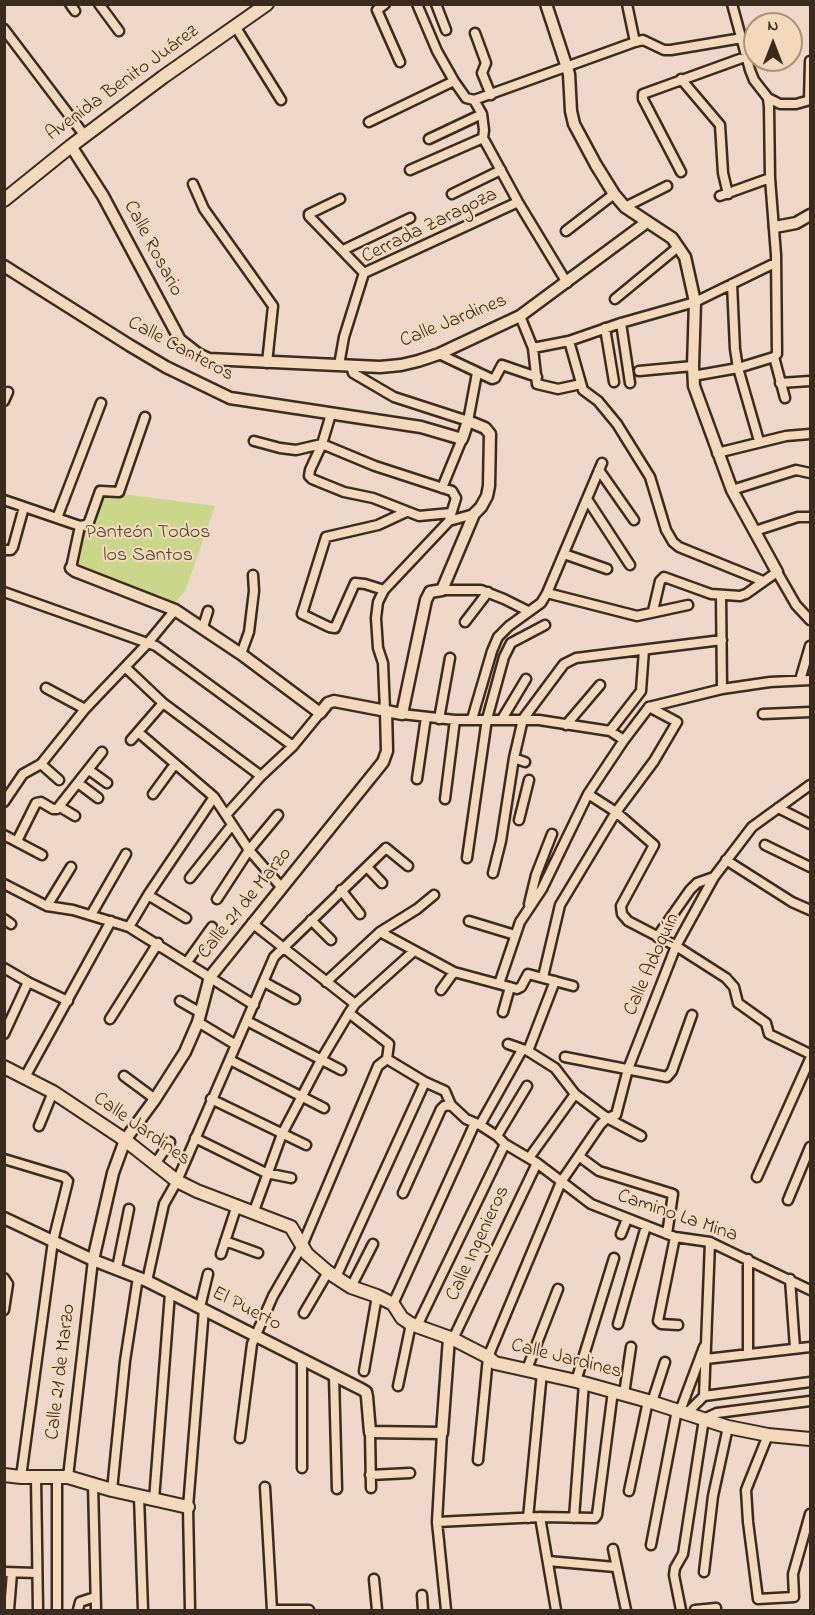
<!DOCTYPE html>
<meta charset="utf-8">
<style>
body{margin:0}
#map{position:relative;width:815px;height:1615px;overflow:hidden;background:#eed6c8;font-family:"Indie Flower",sans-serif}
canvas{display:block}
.frame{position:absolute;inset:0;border:6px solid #3b2a1e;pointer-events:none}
.north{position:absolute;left:743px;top:12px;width:60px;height:60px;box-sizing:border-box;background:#f4d8bb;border:2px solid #aa927c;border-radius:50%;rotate:0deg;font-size:16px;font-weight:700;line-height:24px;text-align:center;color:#3b2a1e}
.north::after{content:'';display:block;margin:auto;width:21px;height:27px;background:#3b2a1e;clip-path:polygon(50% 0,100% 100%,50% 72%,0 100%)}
</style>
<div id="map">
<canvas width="815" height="1615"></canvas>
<div class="frame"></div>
<div class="north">N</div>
</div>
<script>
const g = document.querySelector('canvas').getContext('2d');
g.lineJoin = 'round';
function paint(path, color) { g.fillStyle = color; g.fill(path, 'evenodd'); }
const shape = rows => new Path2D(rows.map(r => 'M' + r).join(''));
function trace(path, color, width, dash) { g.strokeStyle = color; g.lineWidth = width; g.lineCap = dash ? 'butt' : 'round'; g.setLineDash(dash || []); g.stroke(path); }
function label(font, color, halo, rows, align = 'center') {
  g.font = font + ' "Indie Flower",sans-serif'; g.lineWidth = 4.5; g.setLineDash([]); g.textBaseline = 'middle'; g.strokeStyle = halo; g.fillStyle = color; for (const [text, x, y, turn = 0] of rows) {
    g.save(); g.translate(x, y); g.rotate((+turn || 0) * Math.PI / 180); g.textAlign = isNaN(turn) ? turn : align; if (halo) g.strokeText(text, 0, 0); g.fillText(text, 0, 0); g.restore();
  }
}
paint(shape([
 [99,491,215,506,185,591,171,607,71,565,80,526]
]), '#cad689');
const minor = shape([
 [70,4,75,11],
 [99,4,119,31],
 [385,4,377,10,400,62],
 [417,4,437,51,454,81,466,98,474,100,482,114,484,130,483,138,487,145,518,202,567,283],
 [436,4,446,30],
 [627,4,635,42],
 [732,4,750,70,754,80,768,98,769,107,770,178,776,255,777,354,774,357],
 [235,26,281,100],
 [4,29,85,136],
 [475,33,486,63,482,73,491,95],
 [681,79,720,125,723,173,728,194],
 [768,98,780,104,796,104,810,100],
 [474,100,635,42,643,40,664,50,671,50,742,38],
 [809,100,810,61],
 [369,122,454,81],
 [429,139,482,114],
 [410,170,483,138],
 [681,172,643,99,643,94,745,57],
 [193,184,204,209,273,306,267,363],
 [452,194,501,170],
 [720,196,770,178],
 [340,199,309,214,309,216,364,273],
 [625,207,667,186],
 [566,231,614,194],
 [343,250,410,218],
 [732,284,735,349,738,368,759,441],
 [615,299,678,247],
 [520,316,533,348,537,384,558,389,581,384],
 [621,323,630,383],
 [605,328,614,382],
 [569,341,583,390,598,401,617,424,650,477,666,530,673,542,679,547,763,581],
 [533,348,569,341,621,323,695,302,775,263],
 [439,354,492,379,495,378,502,365,537,377],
 [774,357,785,398],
 [339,365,344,337,364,273,518,202],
 [351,366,353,373,394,397,468,421,477,373],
 [639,371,693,366],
 [693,376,738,368,774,357],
 [780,383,810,381],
 [4,401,8,392],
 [331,414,322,444,310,470,309,476,312,479,344,492,373,498,419,516,451,513],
 [254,441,280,448,296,450,322,444,375,466,452,491,456,498,449,521],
 [717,453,786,436,810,434],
 [599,470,634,520],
 [442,488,462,439],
 [732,490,796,470,810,473],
 [587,499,630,565],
 [4,500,80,526,86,525,89,522,100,491,119,492,145,417],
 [57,518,101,403],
 [755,531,798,517,810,517],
 [4,550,11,550,13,547,24,507],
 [564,554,607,569],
 [71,568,80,526],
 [384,590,365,584,355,583,335,628,329,627,302,614,326,537,378,525,406,512],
 [442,590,481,590,504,599,528,611],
 [4,592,156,646,293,746],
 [547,593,637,616,688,605],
 [721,595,722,689],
 [653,611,660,581,664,577,711,594,740,596,746,594,777,572,796,605,810,620],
 [465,622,488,592],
 [203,627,208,611],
 [241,654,249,632,254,591,253,575],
 [125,667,163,703,261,776],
 [800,680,810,646],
 [46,688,85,709],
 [649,707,722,689,770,682,810,680],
 [385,711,383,663,378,648,376,618,378,602,384,590,449,521,474,514],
 [402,714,455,720,539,720,610,731,624,740],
 [763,714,810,712],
 [439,719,450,658],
 [472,719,492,651,498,637,509,626,541,603,547,593,602,463],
 [502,719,526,679],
 [566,725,600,685],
 [610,731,641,691,644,650],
 [138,732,214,797,249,850,282,888],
 [131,740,163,703],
 [514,758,525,762],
 [41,764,59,780],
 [89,770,107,783],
 [417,779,426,717],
 [78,783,98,798],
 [153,794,175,764],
 [588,794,616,812,654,845,621,906,622,914,628,921,676,946,726,978,734,987,738,1003,766,1023,769,1034,810,1054],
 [445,799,455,720],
 [4,802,23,774,41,764,85,709,147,644,175,610],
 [60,807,75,816],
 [778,808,810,824],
 [226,815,261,776,293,746,320,713],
 [519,820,529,780],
 [4,835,42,855],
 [17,841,36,803,41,802,53,809,57,809,102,752],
 [765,845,810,867],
 [467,858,487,719,504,657,511,643,545,625],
 [726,860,792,902,810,910],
 [367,867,382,883],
 [493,873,501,841,514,758,523,719,564,664,576,658,722,640],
 [190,878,232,825],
 [4,884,47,906,73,910,129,927,254,1005],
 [341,890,360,914],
 [148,895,186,918],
 [217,899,249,850,278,815],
 [529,904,536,875,552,834],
 [47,906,71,867],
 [91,915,126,854],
 [4,919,11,924],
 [311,920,331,940],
 [469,921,515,935],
 [252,923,355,1004],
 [129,927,148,895,214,797],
 [380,932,454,972,517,989,521,987,528,974,573,986],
 [657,937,690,890,697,883,714,877],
 [187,962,212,927],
 [4,968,28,982,68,1001],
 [543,977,560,905,616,812,654,761,677,722,649,707],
 [264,982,295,999],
 [326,982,380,932,417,909,434,895],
 [499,984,520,922,542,889,588,794,624,740,649,707],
 [441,990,454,972],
 [180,1001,201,1013],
 [503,1012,510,987],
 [110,1019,158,943],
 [247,1021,341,1070],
 [198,1022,236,1045],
 [4,1034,28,982],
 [508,1044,528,1051,555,1068,575,1094,607,1118,641,1136],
 [528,1051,555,981],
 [565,1057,667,1077,672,1071,692,1015],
 [387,1059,425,1082,445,1091,451,1105],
 [230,1060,324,1108],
 [124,1076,155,1099],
 [25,1077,111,921],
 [211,1099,306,1145],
 [480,1125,522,1050],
 [39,1126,53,1092],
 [497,1136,527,1086],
 [195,1138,266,1173,291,1178],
 [580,1157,599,1171,673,1194,667,1234],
 [529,1158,575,1094],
 [4,1159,64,1177,68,1181,53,1241,21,1477],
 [155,1164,170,1142],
 [757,1177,810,1059],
 [403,1193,441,1109,444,1106,451,1105,466,1119,480,1125,497,1136,505,1144,537,1163,591,1204,675,1237,710,1242,810,1290],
 [788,1200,810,1147],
 [254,1211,282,1134,321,1060,349,1013,355,1004,414,951],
 [621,1234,627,1219],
 [675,1237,658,1321,661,1324,678,1325],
 [225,1241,258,1253],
 [221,1254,237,1205],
 [748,1259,748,1353],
 [117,1268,129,1209],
 [336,1277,425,1082],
 [4,1278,8,1284,4,1310],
 [790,1279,795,1348],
 [147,1281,164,1204,177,1181,274,957,386,848,408,866],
 [351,1287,373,1244],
 [393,1304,475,1123],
 [200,1307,208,1274],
 [304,1313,328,1272],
 [618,1324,646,1226],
 [417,1326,505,1144],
 [453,1339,537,1163],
 [302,1359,302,1468],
 [706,1359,810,1347],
 [527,1369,558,1289],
 [364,1371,377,1296],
 [334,1376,337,1489],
 [576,1381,614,1258],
 [398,1386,411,1324],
 [624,1394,631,1347],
 [704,1396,810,1382],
 [652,1402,665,1362],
 [680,1411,704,1347],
 [687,1413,704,1396,710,1242],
 [370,1432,371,1488],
 [442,1433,437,1522,446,1610],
 [768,1435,746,1490,748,1522,758,1599,794,1597,793,1574,810,1514],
 [240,1438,252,1344,273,1296,302,1246,378,1066,387,1059,389,1044,349,1013],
 [478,1460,488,1357,561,1182,600,1125,607,1118,616,1115,628,1069,676,946,714,877,752,827,810,785],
 [370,1475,410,1473],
 [57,1476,57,1610],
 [36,1477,38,1610],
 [68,1477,93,1260],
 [93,1483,96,1610],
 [265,1487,272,1610],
 [112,1490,125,1361,138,1277],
 [629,1491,648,1401],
 [139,1496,143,1610],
 [154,1500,170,1293],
 [540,1517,556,1610],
 [528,1518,542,1372],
 [574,1518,584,1383],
 [437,1522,540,1517,595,1518,597,1515,613,1391],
 [651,1545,677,1410],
 [613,1549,626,1610],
 [548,1561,615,1567],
 [4,1572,36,1573],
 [704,1572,713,1496,728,1427],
 [374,1579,377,1610],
 [422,1595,423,1610],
 [9,1610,12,1573],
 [78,1610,80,1602,95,1597],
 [190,1610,188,1507,204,1309],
 [272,1610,309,1610],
 [681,1610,674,1575,675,1568,683,1554,704,1419,717,1413,810,1401],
 [695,1610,716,1608]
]);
const tertiary = shape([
 [546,4,569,74,571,111,574,124,596,165,614,194,625,207,672,238,685,257,695,302,693,366,694,386,732,490,777,572],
 [71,146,103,196,180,340,198,354,209,359,380,367,401,365,418,361,439,354,520,316,647,222],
 [775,227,796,223,810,215],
 [4,266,129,345,166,367,230,398,421,427,462,439,468,421,485,428,490,434,489,486,487,496,481,507,474,514,442,590,430,592,426,600,402,714,334,701,328,703,320,713,241,654,175,610,75,571,71,568],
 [4,1218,93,1260,147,1281,361,1389,366,1392,367,1397,370,1432,442,1433,449,1338],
 [93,1260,113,1173,125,1140,155,1099,185,1052,198,1022,210,977,383,762,387,751,386,712]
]);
const secondary = shape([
 [4,200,71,146,163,77,267,4],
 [4,1067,53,1092,125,1140,177,1181,197,1191,291,1227,307,1254,328,1272,351,1287,377,1296,393,1304,402,1318,411,1324,453,1339,488,1357,495,1363,576,1381,648,1401,728,1427,768,1435,810,1439],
 [4,1475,21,1477,68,1477,112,1490,188,1507]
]);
trace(minor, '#3b2a1e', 13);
trace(tertiary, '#3b2a1e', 15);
trace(secondary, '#3b2a1e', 16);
trace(minor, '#f4d8bb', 8);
trace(tertiary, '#f4d8bb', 10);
trace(secondary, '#f4d8bb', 12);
label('20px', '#3b2a1e', '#f4d8bb', [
 ["Avenida Benito Juárez",123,84,-36],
 ["Cerrada Zaragoza",430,227,-26],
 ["Calle Rosario",152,249,62],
 ["Calle Jardines",454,322,-22],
 ["Calle Canteros",180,350,28],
 ["Calle 21 de Marzo",246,904,-51],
 ["Calle Adoquín",653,965,-66],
 ["Calle Jardines",141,1130,35],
 ["Camino La Mina",677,1217,19],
 ["Calle Ingenieros",479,1244,-65],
 ["El Puerto",246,1310,27],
 ["Calle Jardines",566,1360,14],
 ["Calle 21 de Marzo",62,1372,-83]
]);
label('20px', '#50442e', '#f4d8bb', [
 ["Panteón Todos",148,534],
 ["los Santos",148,557]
]);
</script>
